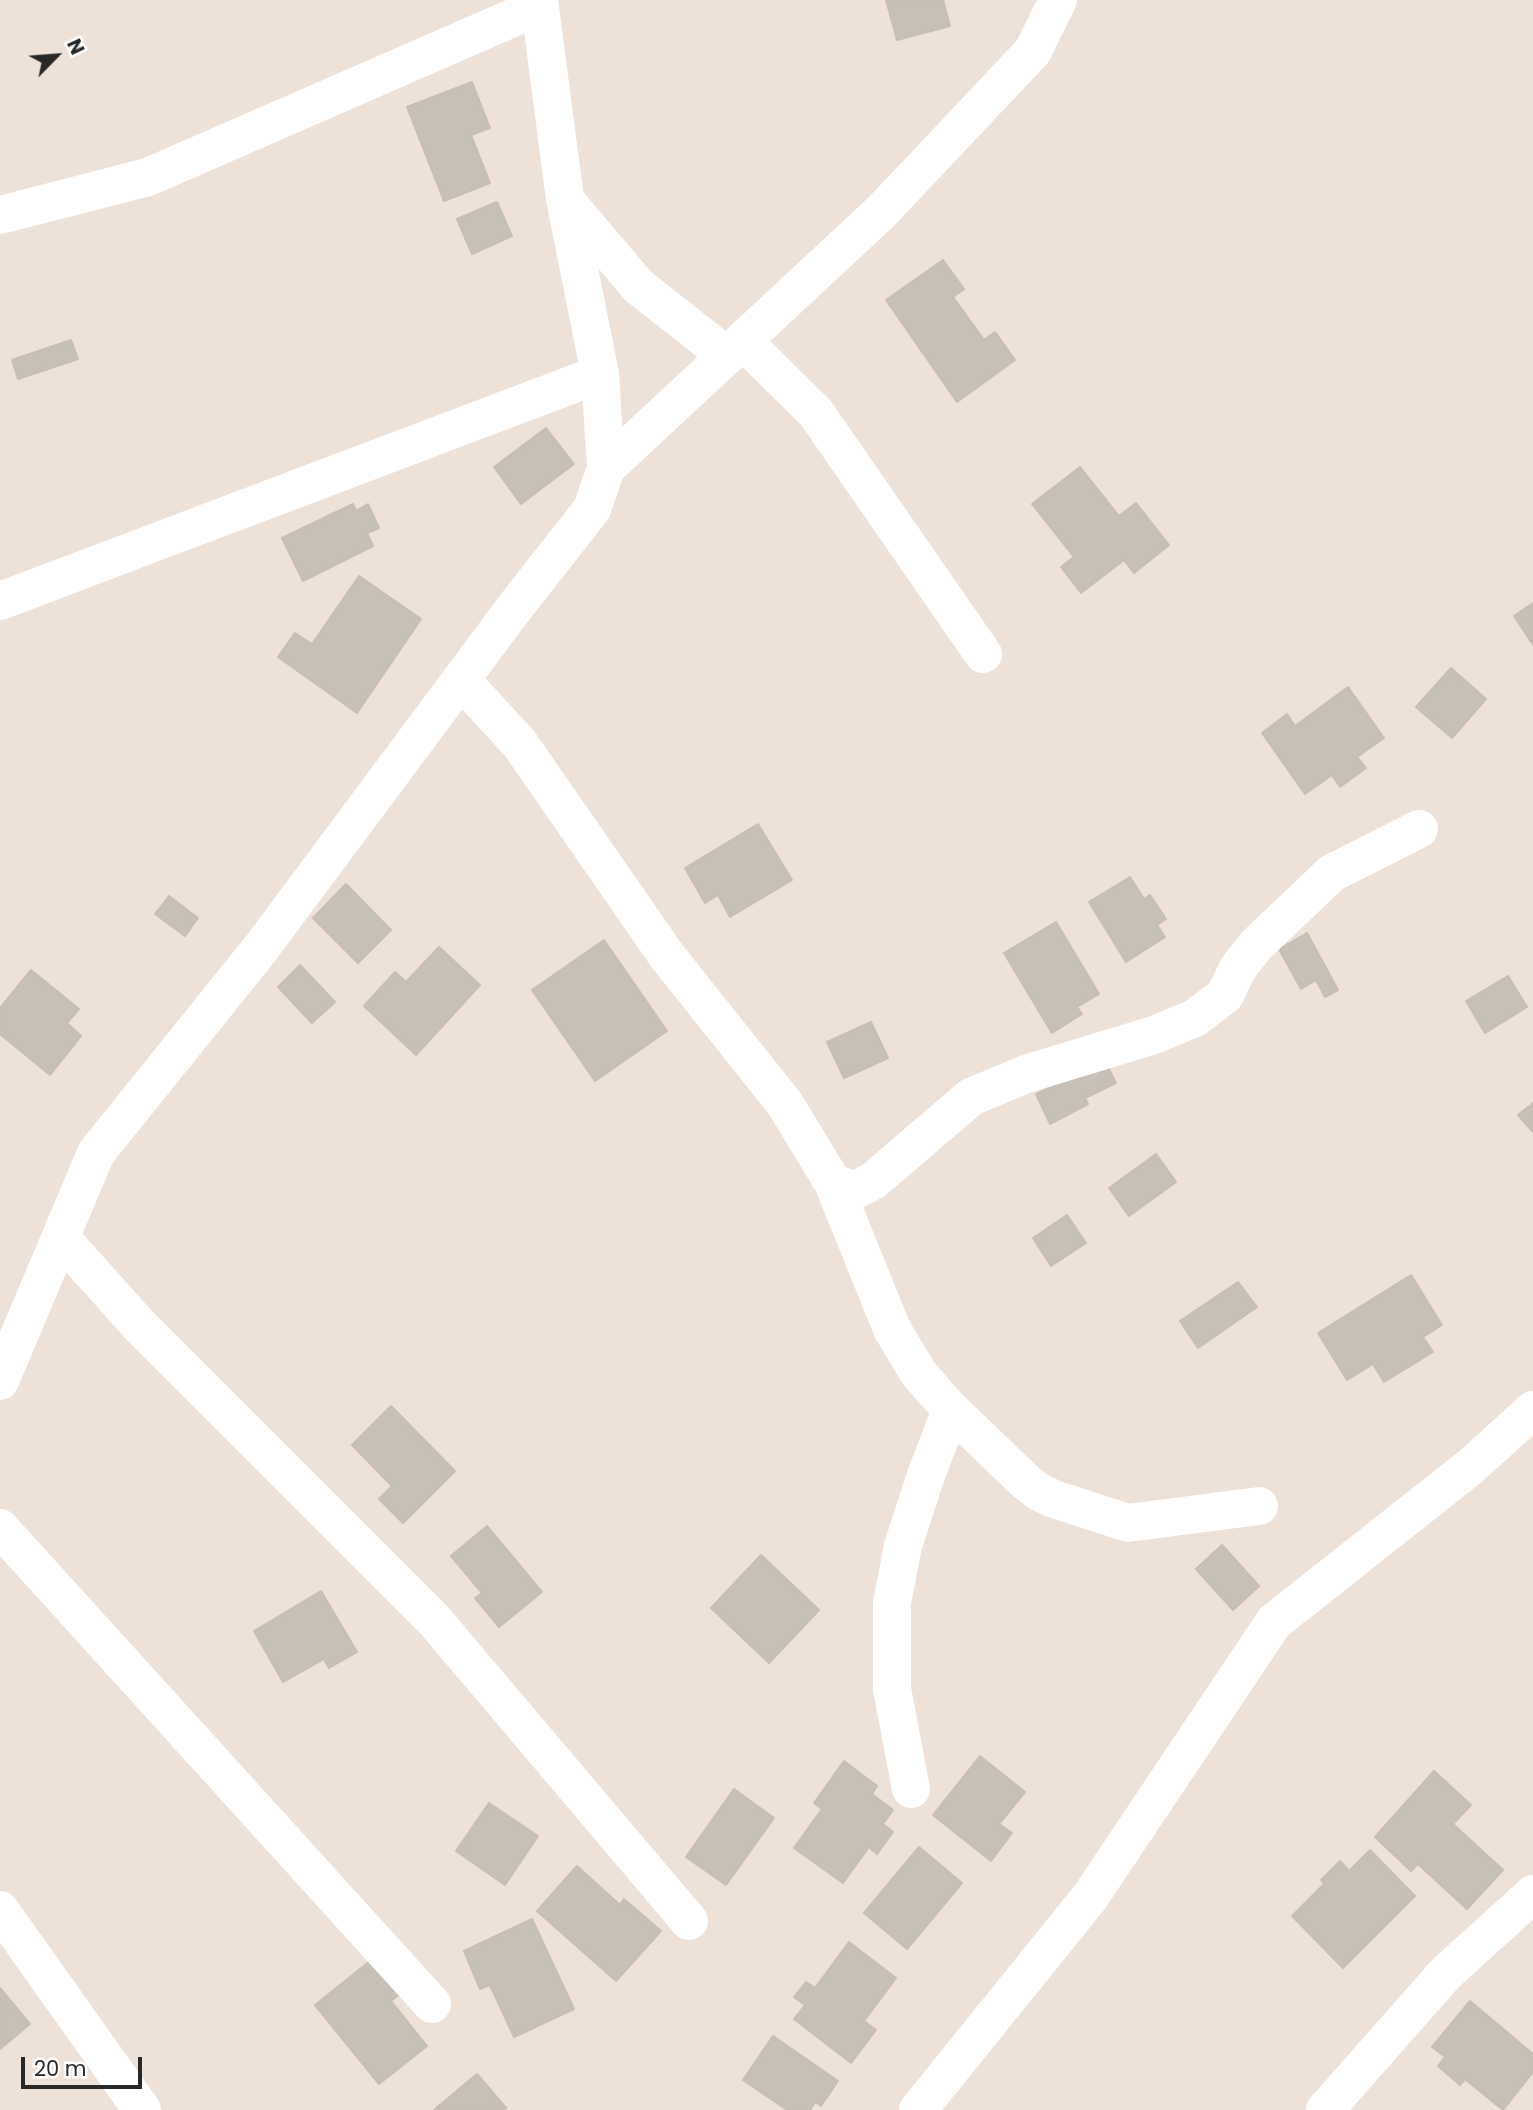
<!DOCTYPE html>
<style>
body{margin:0}
#map{position:relative;width:1533px;height:2110px;overflow:hidden;background:#ede1d8;font-family:Poppins,sans-serif}
canvas{display:block}
.north{position:absolute;left:21px;top:21px;width:70px;height:70px;-webkit-text-stroke:5px #fff;paint-order:stroke;rotate:65deg;font-size:19px;font-weight:700;line-height:28px;text-align:center;color:#282828}
.north::after{content:'';display:block;margin:auto;width:24px;height:32px;background:#282828;clip-path:polygon(50% 0,100% 100%,50% 72%,0 100%)}
.scale{position:absolute;left:21px;top:2057px;width:121px;height:32px;box-sizing:border-box;border:4px solid #282828;border-top:0;padding-left:9px;font-size:21px;line-height:24px;white-space:nowrap;color:#282828;-webkit-text-stroke:5px #fff;paint-order:stroke}
</style>
<div id="map">
<canvas width="1533" height="2110"></canvas>
<div class="north">N</div>
<div class="scale">20 m</div>
</div>
<script>
const g = document.querySelector('canvas').getContext('2d');
g.lineJoin = 'round';
function paint(path, color) { g.fillStyle = color; g.fill(path, 'evenodd'); }
const shape = rows => new Path2D(rows.map(r => 'M' + r).join(''));
function trace(path, color, width, dash) { g.strokeStyle = color; g.lineWidth = width; g.lineCap = dash ? 'butt' : 'round'; g.setLineDash(dash || []); g.stroke(path); }
const building = shape([
 [886,0,943,0,950,26,897,40,886,0],
 [472,82,490,128,471,135,490,183,444,201,407,107,472,82],
 [497,202,512,236,472,254,457,219,497,202],
 [943,260,964,289,953,297,984,340,995,332,1015,360,957,402,886,300,943,260],
 [71,340,78,359,18,379,12,360,71,340],
 [546,428,574,464,521,504,494,467,546,428],
 [1080,467,1119,516,1136,503,1169,545,1134,573,1124,560,1081,593,1061,567,1074,557,1032,504,1080,467],
 [353,504,356,511,368,504,379,528,367,533,373,546,303,581,282,538,353,504],
 [359,576,421,619,357,713,278,657,295,633,312,644,359,576],
 [1533,603,1533,645,1514,616,1533,603],
 [1451,668,1486,699,1452,738,1416,707,1451,668],
 [1348,687,1384,738,1357,757,1366,768,1340,787,1332,775,1305,794,1262,733,1287,714,1295,726,1348,687],
 [758,824,792,880,730,917,718,895,705,903,685,868,758,824],
 [1130,877,1144,899,1150,895,1166,919,1157,925,1165,937,1126,962,1089,902,1130,877],
 [346,884,391,930,358,963,313,918,346,884],
 [169,896,198,918,185,936,155,914,169,896],
 [1056,922,1099,994,1077,1007,1082,1014,1052,1033,1004,953,1056,922],
 [1307,933,1338,990,1325,997,1316,980,1301,989,1279,949,1307,933],
 [604,940,667,1031,595,1081,532,990,604,940],
 [439,947,480,985,416,1055,364,1006,395,972,406,982,439,947],
 [300,965,335,1002,312,1023,278,987,300,965],
 [31,970,79,1009,67,1023,81,1036,50,1075,0,1034,0,1008,31,970],
 [1508,976,1527,1007,1485,1033,1466,1001,1508,976],
 [871,1022,888,1058,844,1078,827,1042,871,1022],
 [1105,1061,1116,1083,1085,1098,1088,1104,1050,1124,1036,1094,1105,1061],
 [1533,1103,1533,1132,1518,1115,1533,1103],
 [1156,1154,1176,1182,1129,1216,1109,1188,1156,1154],
 [1067,1215,1086,1243,1051,1266,1033,1238,1067,1215],
 [1411,1275,1442,1325,1423,1337,1433,1352,1384,1382,1373,1364,1347,1380,1318,1333,1411,1275],
 [1238,1282,1257,1307,1198,1348,1180,1321,1238,1282],
 [391,1406,455,1471,403,1523,379,1499,392,1486,352,1445,391,1406],
 [487,1526,542,1592,499,1627,475,1598,482,1593,451,1556,487,1526],
 [1222,1545,1259,1586,1233,1610,1196,1569,1222,1545],
 [761,1555,819,1610,769,1663,711,1608,761,1555],
 [321,1591,357,1652,329,1668,324,1659,283,1682,254,1631,321,1591],
 [980,1756,1025,1792,999,1824,1012,1833,991,1861,933,1815,980,1756],
 [844,1761,877,1786,872,1794,893,1810,883,1824,893,1832,877,1854,869,1847,843,1883,794,1848,822,1809,814,1803,844,1761],
 [1434,1771,1471,1805,1453,1824,1503,1870,1467,1909,1418,1864,1411,1871,1375,1837,1434,1771],
 [734,1789,774,1818,726,1885,686,1857,734,1789],
 [489,1803,538,1836,505,1885,456,1851,489,1803],
 [919,1847,962,1883,907,1949,864,1913,919,1847],
 [1370,1850,1415,1896,1343,1968,1292,1916,1324,1884,1321,1880,1340,1861,1349,1871,1370,1850],
 [577,1866,620,1905,624,1899,661,1931,616,1981,537,1911,577,1866],
 [532,1919,574,2009,514,2037,490,1985,480,1989,464,1951,532,1919],
 [849,1942,896,1978,864,2021,876,2030,851,2063,794,2019,805,2005,794,1997,806,1982,815,1988,849,1942],
 [375,1957,403,1991,391,2001,427,2046,379,2084,315,2005,375,1957],
 [0,1988,30,2024,0,2049,0,1988],
 [1470,2001,1533,2054,1533,2072,1503,2110,1465,2079,1460,2085,1438,2066,1445,2057,1432,2047,1470,2001],
 [773,2036,838,2081,821,2106,815,2102,810,2110,787,2110,743,2080,773,2036],
 [477,2074,506,2108,504,2110,434,2110,477,2074]
]);
paint(building, '#c7c0b7');
trace(building, '#c8beb2', 2);
trace(shape([
 [566,201,638,286,727,356],
 [0,215,148,177,540,6],
 [743,341,816,413,983,654],
 [606,468,882,211,1033,51,1058,0],
 [0,601,600,374],
 [461,680,520,744,667,956,785,1104,833,1183,892,1329,919,1374,951,1410,1026,1482,1039,1492,1054,1499,1128,1523,1259,1506],
 [833,1183,855,1190,873,1181,971,1097,1026,1074,1154,1035,1195,1018,1225,995,1238,968,1256,945,1332,873,1419,829],
 [61,1238,138,1324,434,1620,689,1921],
 [0,1381,96,1153,261,948,515,607,592,509,606,468,600,374,565,199,539,0],
 [0,1528,432,2004],
 [911,1789,892,1689,892,1603,903,1546,926,1475,951,1410],
 [0,1910,142,2110],
 [918,2110,1090,1897,1274,1622,1470,1467,1533,1410],
 [1325,2110,1445,1974,1533,1894]
]), '#fff', 38);
</script>
